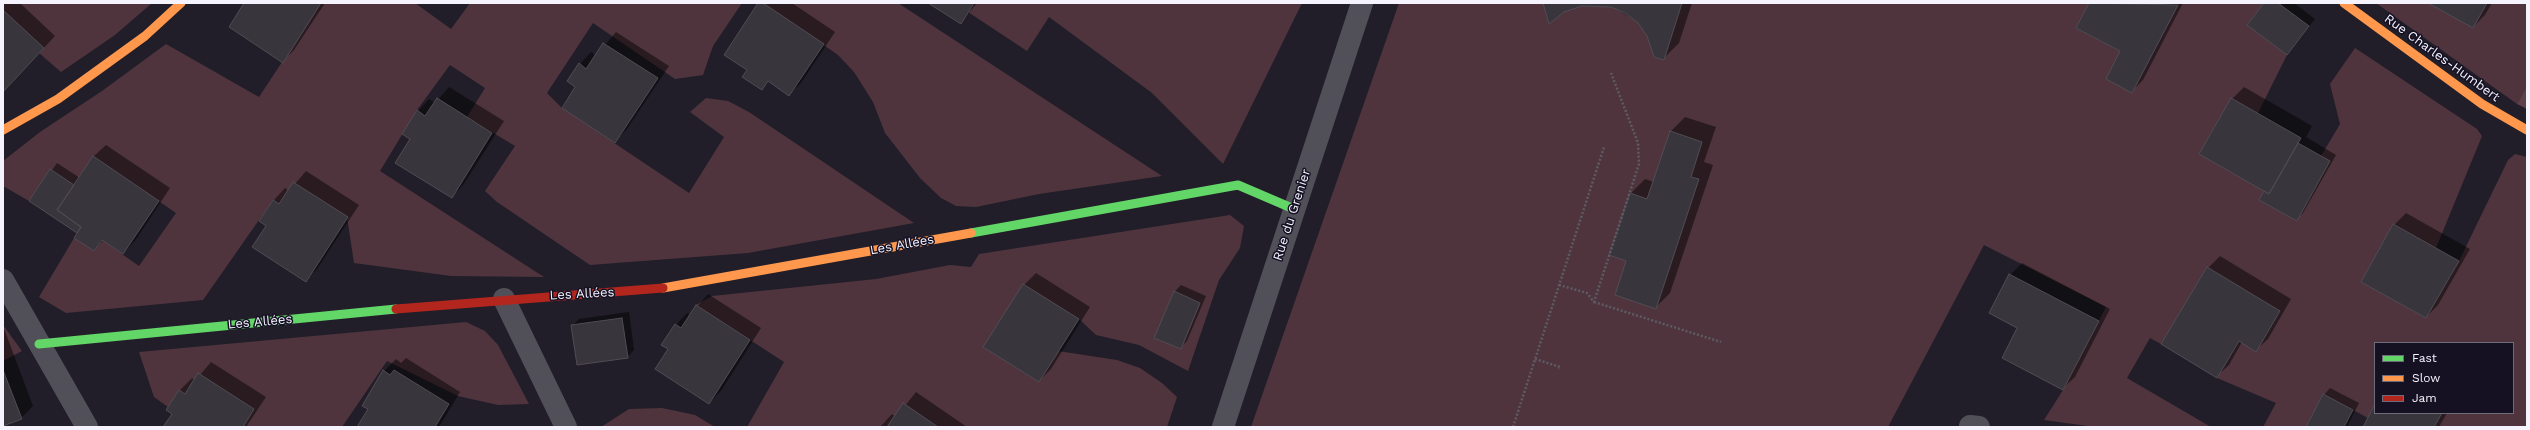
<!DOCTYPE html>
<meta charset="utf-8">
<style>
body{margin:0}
#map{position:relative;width:2530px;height:430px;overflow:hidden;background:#211e29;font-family:"Work Sans",sans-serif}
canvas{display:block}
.frame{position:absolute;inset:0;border:4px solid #f4f3fe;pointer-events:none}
.legend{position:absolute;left:2374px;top:342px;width:140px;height:72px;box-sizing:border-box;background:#151123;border:1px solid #6e6b7b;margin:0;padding:5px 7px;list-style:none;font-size:12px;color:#f4f3fe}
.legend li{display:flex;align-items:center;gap:8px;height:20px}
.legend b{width:20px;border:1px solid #6e6b7b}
</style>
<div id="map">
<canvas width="2530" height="430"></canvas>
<div class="frame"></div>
<ul class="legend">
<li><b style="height:5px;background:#63d668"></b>Fast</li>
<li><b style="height:5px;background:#ff974d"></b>Slow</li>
<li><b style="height:5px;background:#b3261e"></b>Jam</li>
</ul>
</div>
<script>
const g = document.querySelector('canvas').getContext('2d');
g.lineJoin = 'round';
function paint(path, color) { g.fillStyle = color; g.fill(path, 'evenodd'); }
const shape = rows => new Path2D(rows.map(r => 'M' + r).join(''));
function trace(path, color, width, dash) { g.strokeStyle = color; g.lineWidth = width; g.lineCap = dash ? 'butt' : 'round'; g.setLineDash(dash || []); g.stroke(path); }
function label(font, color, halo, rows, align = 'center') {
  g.font = font + ' "Work Sans",sans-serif'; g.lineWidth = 3; g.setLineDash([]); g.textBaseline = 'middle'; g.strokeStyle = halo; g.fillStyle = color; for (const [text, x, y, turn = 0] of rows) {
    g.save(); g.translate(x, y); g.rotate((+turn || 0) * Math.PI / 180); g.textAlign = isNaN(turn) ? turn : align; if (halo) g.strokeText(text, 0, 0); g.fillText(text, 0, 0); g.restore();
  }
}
paint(shape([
 [3,3,152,3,115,35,61,72,39,53,3,10],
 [321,3,415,3,451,29,470,3,742,3,713,46,703,75,675,79,593,23,547,93,562,108,689,193,724,137,690,112,706,98,728,101,749,112,914,223,748,253,590,265,497,202,485,191,515,146,467,117,485,88,450,65,417,110,380,171,544,277,451,276,354,263,347,217,279,204,273,200,203,300,66,313,39,297,74,238,94,251,102,240,139,266,176,213,93,156,74,185,50,169,29,201,3,186,3,161,40,132,102,91,166,44,259,97],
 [763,3,898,3,1162,176,1039,194,976,207,956,206,941,198,920,178,885,133,873,102,854,72,838,55],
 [974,3,1302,3,1223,164,1152,93,1049,17,1027,51,968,12],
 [1399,3,2089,3,2076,28,2120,51,2132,92,2178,3,2264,3,2247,25,2287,55,2258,113,2231,98,2199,154,2264,191,2259,200,2297,221,2330,162,2321,156,2340,124,2330,84,2355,48,2477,129,2482,136,2436,248,2393,224,2361,282,2426,318,2459,261,2508,160,2515,154,2527,157,2527,427,2434,427,2442,413,2513,413,2513,343,2375,343,2375,404,2368,418,2323,394,2306,427,2263,427,2276,403,2217,378,2239,341,2256,351,2280,311,2207,267,2161,344,2150,338,2127,378,2211,427,2095,427,2044,420,2063,390,2106,307,1984,245,1888,427,1251,427],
 [2376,3,2527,3,2527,86,2517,104],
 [1230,215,1244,226,1240,248,1219,280,1188,371,1139,345,1096,335,1079,319,983,347,1039,382,1058,351,1117,360,1140,368,1162,383,1177,397,1167,427,747,427,784,362,696,305,712,296,876,279,950,265,971,267,979,254],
 [466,322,485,331,498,345,529,404,498,405,458,396,387,361,342,427,243,427,254,409,199,374,185,394,179,390,168,407,154,397,139,352],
 [3,325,22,351,3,361],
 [662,408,695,415,715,427,601,427,629,409]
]), '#4f343d');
paint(shape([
 [2527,86,2527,109,2517,104]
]), '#5d4049');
paint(shape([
 [3,3,20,3,55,36,3,92],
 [246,3,325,3,294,50,283,61],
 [759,3,792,3,835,32,801,83,789,94,769,81,761,89,748,70],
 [930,3,977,3,961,22],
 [1543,3,1692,3,1679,43,1663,59,1638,22,1611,6],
 [2090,3,2183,3,2143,80,2132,91,2121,51,2077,28],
 [2265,3,2294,3,2315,19,2287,53],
 [2430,3,2492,3,2485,15,2473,27],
 [616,32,669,66,627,129,615,141,577,86,580,64,591,52,596,56],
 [449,87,504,121,463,185,452,197,412,138,418,111,429,99,435,103],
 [2244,87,2312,126,2306,137,2336,155,2303,213,2296,220,2232,99],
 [1685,117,1716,127,1704,162,1713,165,1670,293,1656,307,1628,260,1630,194,1645,179,1654,182,1671,131],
 [106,145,170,188,135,241,123,253,104,240,94,250,78,233,30,201,57,163,80,178,94,156],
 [306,171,359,205,317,269,306,280,267,225,260,221,274,200,285,188,289,191],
 [2406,213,2470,249,2438,305,2426,317,2362,281,2394,225],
 [2220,256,2291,299,2268,339,2256,350,2242,342,2229,365,2217,376,2208,268],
 [2022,263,2110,309,2075,377,2063,388,2019,328,2010,275],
 [1036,273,1090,307,1051,369,1039,381,1024,285],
 [1181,285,1206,296,1187,341,1180,348,1175,291],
 [708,294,761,328,721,391,709,403,670,349,676,325,687,313,690,315],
 [629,312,634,350,627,357,572,326,579,319],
 [3,326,33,406,21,418,3,425],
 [406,358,460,392,439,427,358,427,369,409,384,371,396,359,401,363],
 [211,362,266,397,246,427,164,427,173,414,167,410,180,390,192,378,195,381],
 [2330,388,2359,403,2347,427,2307,427,2324,395],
 [916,392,967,427,880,427,892,414,896,417],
 [2375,407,2375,413,2447,413,2439,427,2364,427]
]), '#0007');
const building = shape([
 [244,3,321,3,283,63,229,27,244,3],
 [758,3,763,3,824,44,789,96,768,81,762,90,742,77,747,70,724,55,758,3],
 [928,3,974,3,961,24,928,3],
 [1543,3,1682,3,1664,60,1654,57,1647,36,1638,23,1625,13,1611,7,1582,6,1564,12,1549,24,1543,3],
 [2089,3,2178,5,2132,93,2106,79,2120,51,2076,28,2089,3],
 [2264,3,2278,3,2309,26,2287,55,2247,25,2264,3],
 [2428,3,2487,3,2473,28,2428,3],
 [3,10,44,48,3,92,3,10],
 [603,43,658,78,615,143,562,108,575,87,567,81,579,63,586,69,603,43],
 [437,98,492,133,452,198,395,163,410,139,402,134,417,110,425,116,437,98],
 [2231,98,2301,138,2269,194,2199,154,2231,98],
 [1670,131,1702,142,1691,177,1699,179,1656,309,1615,295,1626,261,1609,255,1630,193,1647,199,1670,131],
 [2298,143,2330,161,2297,221,2259,200,2264,191,2269,194,2298,143],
 [93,156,159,201,123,254,102,240,94,251,74,238,81,227,57,210,93,156],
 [50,169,74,185,57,210,81,227,77,233,29,201,50,169],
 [293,182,348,217,306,282,252,247,266,226,259,221,273,200,279,204,293,182],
 [2393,224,2459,261,2426,318,2361,282,2393,224],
 [2207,267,2280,311,2256,352,2239,341,2217,378,2161,344,2207,267],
 [2009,274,2099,321,2063,390,2002,358,2017,328,1989,313,2009,274],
 [1023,284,1079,319,1039,382,983,347,1023,284],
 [1174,291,1200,303,1181,349,1154,338,1174,291],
 [696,305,750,340,709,404,655,369,668,349,661,345,675,324,681,328,696,305],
 [622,318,628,358,577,365,571,325,622,318],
 [3,370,22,419,3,426,3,370],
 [383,370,390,375,394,370,449,404,435,427,357,427,368,409,362,406,383,370],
 [198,373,254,409,243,427,163,427,172,414,166,410,179,390,185,394,198,373],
 [2323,394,2353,410,2344,427,2306,427,2323,394],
 [903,403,938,427,887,427,903,403],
 [2375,404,2375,413,2442,413,2434,427,2363,427,2375,404]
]);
paint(building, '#39353d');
trace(building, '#514c54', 1);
trace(shape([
 [1559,285,1587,293,1594,302,1639,164,1638,143,1611,73],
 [1594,302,1721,342],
 [1535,359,1560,367,1559,369],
 [1513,427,1604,147]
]), '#5d5b63', 2.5, [2, 2]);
trace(shape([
 [3,280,87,427],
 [504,299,566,427],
 [1970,426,1979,427],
 [1223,427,1362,3]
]), '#514f58', 22);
trace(shape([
 [971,233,1238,185,1294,209],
 [39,344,396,309]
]), '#63d668', 9);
trace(shape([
 [2344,3,2482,104,2527,130],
 [3,130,58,99,145,36,181,3],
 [663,288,971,233]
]), '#ff974d', 9);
trace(shape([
 [396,309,663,288]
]), '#b3261e', 9);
label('13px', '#f4f3fe', '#151123', [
 ["Rue Charles-Humbert",2442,58,36],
 ["Rue du Grenier",1292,215,-72],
 ["Les Allées",902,245,-10],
 ["Les Allées",582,294,-3],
 ["Les Allées",260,322,-5]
]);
</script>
